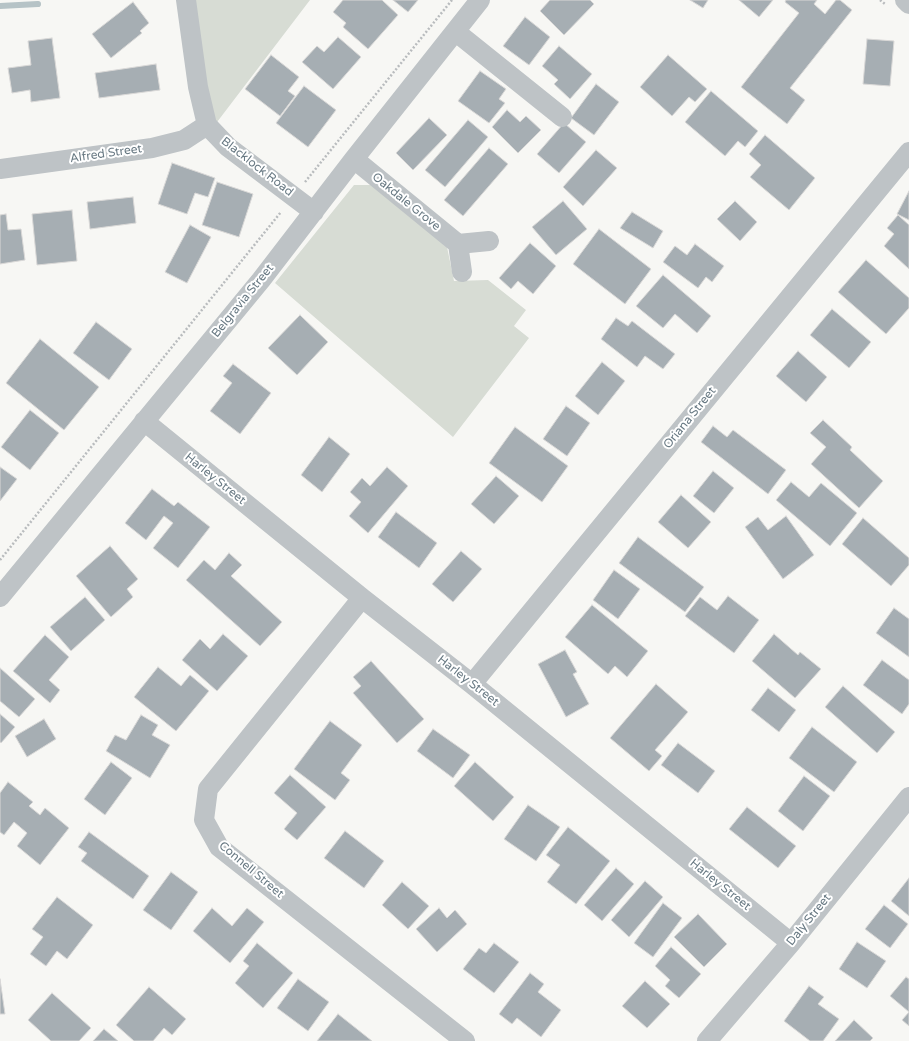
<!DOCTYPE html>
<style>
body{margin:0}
canvas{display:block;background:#f7f7f4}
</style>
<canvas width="909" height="1041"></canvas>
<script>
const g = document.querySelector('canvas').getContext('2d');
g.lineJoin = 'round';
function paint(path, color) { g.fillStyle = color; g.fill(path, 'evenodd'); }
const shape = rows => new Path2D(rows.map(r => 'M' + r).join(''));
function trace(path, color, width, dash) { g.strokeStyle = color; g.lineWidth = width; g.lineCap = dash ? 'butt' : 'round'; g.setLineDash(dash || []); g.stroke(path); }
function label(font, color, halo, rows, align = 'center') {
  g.font = font + ' "Varela Round",sans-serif'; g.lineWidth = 4; g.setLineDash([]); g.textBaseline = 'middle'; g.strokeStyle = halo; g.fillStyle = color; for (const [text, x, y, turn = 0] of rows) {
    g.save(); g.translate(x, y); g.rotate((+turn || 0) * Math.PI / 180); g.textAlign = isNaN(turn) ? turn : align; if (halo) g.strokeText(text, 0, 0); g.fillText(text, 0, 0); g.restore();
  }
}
paint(shape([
 [186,0,310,0,211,130],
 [354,185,374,185,447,247,454,281,488,280,526,310,514,326,529,338,453,437,275,283]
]), '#d7dcd4');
trace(shape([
 [0,6,38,4]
]), '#b6c3c6', 6);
const building = shape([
 [343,0,382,0,398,15,368,49,343,27,346,23,333,12,343,0],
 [393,0,418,0,408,12,393,0],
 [550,0,590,0,594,4,564,35,540,11,550,0],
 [690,0,708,0,703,8,690,0],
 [739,0,773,0,759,17,739,0],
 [786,0,817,0,814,4,825,14,836,0,840,0,852,10,790,88,805,100,787,124,741,87,799,13,785,2,786,0],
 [133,2,149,23,140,31,142,33,111,58,92,34,133,2],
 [525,17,550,37,529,65,503,46,525,17],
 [338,37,361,57,333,89,302,62,317,46,324,52,338,37],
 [52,38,60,98,31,102,30,90,12,93,8,68,31,65,28,41,52,38],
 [867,39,894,41,890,86,863,84,867,39],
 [559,46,592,74,570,99,554,84,558,80,542,66,559,46],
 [271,55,299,77,288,91,295,96,280,116,245,89,271,55],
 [668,55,707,89,695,102,689,97,672,116,640,87,668,55],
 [156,64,160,90,99,98,95,73,156,64],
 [480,71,506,89,499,99,505,103,489,123,458,101,480,71],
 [596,84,619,102,594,135,571,118,596,84],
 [304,86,336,110,308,147,276,123,304,86],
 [711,91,758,131,745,147,738,141,725,156,685,122,711,91],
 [507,110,520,122,526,116,541,130,518,153,492,127,507,110],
 [429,118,447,135,413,170,396,153,429,118],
 [468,120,488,137,445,187,425,170,468,120],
 [564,123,586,142,559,173,537,154,564,123],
 [765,135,815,178,789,210,750,177,761,165,749,154,765,135],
 [489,148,508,164,463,216,444,200,489,148],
 [596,150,617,168,583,206,563,187,596,150],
 [172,163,215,178,208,197,195,193,187,214,158,204,172,163],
 [217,182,253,194,239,237,202,225,217,182],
 [909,191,909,220,897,214,909,191],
 [133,197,136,223,90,229,87,202,133,197],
 [563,201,587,229,556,255,532,227,563,201],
 [735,201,757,222,740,241,717,219,735,201],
 [72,210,77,261,37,265,32,214,72,210],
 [632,212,663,231,653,248,620,228,632,212],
 [6,214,8,230,21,229,25,260,0,264,0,215,6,214],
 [898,215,909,225,909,269,884,246,894,234,887,228,898,215],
 [190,225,211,237,187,283,165,272,190,225],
 [599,229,651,269,625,304,573,264,599,229],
 [530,243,556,266,533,294,518,281,511,289,499,278,530,243],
 [695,244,724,266,712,282,706,277,698,288,663,262,675,246,687,255,695,244],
 [866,260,909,298,909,308,886,334,838,292,866,260],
 [663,275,711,316,697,333,675,314,663,328,636,306,663,275],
 [832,309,871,342,849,368,810,335,832,309],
 [300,315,328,342,297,375,268,348,300,315],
 [616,318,628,326,632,321,675,354,663,369,645,356,637,367,601,339,616,318],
 [96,322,132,349,109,380,73,353,96,322],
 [40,339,99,387,64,430,6,383,40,339],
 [798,351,827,377,806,402,776,376,798,351],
 [602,362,625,381,598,415,575,396,602,362],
 [233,364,271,393,240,434,210,411,232,383,223,376,233,364],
 [566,406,590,423,567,456,543,439,566,406],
 [30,410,59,433,30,470,1,447,30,410],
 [823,420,852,447,850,450,883,481,859,508,811,464,826,447,810,433,823,420],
 [713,426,727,437,733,430,786,470,768,494,701,442,713,426],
 [515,427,568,466,542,502,489,463,515,427],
 [329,437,350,454,322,492,301,475,329,437],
 [0,467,17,479,0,501,0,467],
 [387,467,408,486,368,533,349,516,361,502,350,492,362,478,370,486,387,467],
 [713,471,734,488,714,513,693,496,713,471],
 [496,476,519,496,494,524,471,504,496,476],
 [791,482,809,497,821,483,857,513,830,546,776,500,791,482],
 [152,489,174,506,178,502,210,527,178,568,153,548,173,523,164,516,146,540,125,523,152,489],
 [681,495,711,522,688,548,658,522,681,495],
 [396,512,437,543,419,568,378,537,396,512],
 [786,516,814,555,783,579,745,527,758,517,768,530,786,516],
 [863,518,909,558,909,565,891,586,842,544,863,518],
 [638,537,704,587,685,612,619,563,638,537],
 [110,546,138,579,127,589,133,597,111,617,76,576,110,546],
 [461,551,482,569,453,602,432,584,461,551],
 [229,553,242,565,231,576,282,622,260,646,186,580,204,560,215,570,229,553],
 [614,570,640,589,618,619,593,600,614,570],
 [728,596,759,620,734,653,685,616,700,597,717,610,728,596],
 [85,597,105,620,71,651,50,627,85,597],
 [592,605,648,651,627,677,615,666,608,674,565,637,592,605],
 [894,608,909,619,909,657,876,633,894,608],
 [223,634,248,656,217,691,182,660,200,639,210,649,223,634],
 [774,634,798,655,800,652,821,669,795,698,752,661,774,634],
 [45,635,69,657,49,680,60,690,50,703,13,671,45,635],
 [565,650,577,672,573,674,589,704,566,717,538,664,565,650],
 [882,660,909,680,909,704,902,714,863,685,882,660],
 [371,661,424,719,397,743,353,693,361,686,353,677,371,661],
 [158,667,181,686,190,675,209,691,176,731,134,697,158,667],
 [0,668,35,699,19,717,0,701,0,668],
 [656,684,688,712,655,750,662,756,649,771,610,738,656,684],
 [843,686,895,732,877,753,825,707,843,686],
 [768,688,796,710,779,732,751,710,768,688],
 [0,714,15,727,1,743,0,742,0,714],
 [141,715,158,725,152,735,170,745,150,778,106,751,115,735,126,740,141,715],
 [44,719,56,739,27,757,15,736,44,719],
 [330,721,362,745,341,773,350,780,335,800,294,769,330,721],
 [812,727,857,762,834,792,789,758,812,727],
 [433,729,470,755,453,778,417,751,433,729],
 [678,743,715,771,698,793,661,765,678,743],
 [111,762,132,778,105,815,84,799,111,762],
 [475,762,514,797,493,821,454,786,475,762],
 [290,775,326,807,297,840,284,829,297,813,274,793,290,775],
 [804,776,830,796,803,831,778,811,804,776],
 [8,782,33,802,29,806,40,815,45,808,69,828,40,865,17,846,27,833,14,822,4,835,0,832,0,793,8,782],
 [528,805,560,827,536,861,504,839,528,805],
 [747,807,796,846,778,868,729,829,747,807],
 [568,827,610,861,576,904,547,882,560,865,546,855,568,827],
 [345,831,384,861,364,888,324,858,345,831],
 [89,832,149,876,133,899,81,861,87,853,78,847,89,832],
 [616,868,634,884,602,921,584,905,616,868],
 [171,872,198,892,171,930,143,910,171,872],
 [909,878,909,916,891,901,909,878],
 [645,881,663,897,629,937,611,920,645,881],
 [402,882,429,906,408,929,382,905,402,882],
 [57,897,93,925,67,959,57,951,46,966,30,954,43,937,32,929,57,897],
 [663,903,682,918,653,957,634,943,663,903],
 [884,905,908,924,890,948,865,929,884,905],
 [212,908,232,926,247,908,264,922,230,963,193,931,212,908],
 [439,908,447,918,455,910,467,924,437,952,416,929,439,908],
 [698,914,727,944,704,967,674,937,698,914],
 [857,942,886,961,867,988,839,969,857,942],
 [257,943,293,973,263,1008,235,983,249,966,243,961,257,943],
 [494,943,519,962,494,993,463,969,479,948,486,953,494,943],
 [671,947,701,974,679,998,665,986,670,980,655,966,671,947],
 [530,973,544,984,538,992,561,1010,541,1037,517,1018,512,1024,499,1014,530,973],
 [906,977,909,979,909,1026,902,1020,909,1012,890,996,906,977],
 [0,979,5,1014,0,1014,0,979],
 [298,979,329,1002,308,1031,277,1008,298,979],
 [645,981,670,1004,647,1028,622,1006,645,981],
 [809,986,824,997,818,1004,839,1019,823,1041,810,1041,784,1021,809,986],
 [149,987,186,1019,172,1035,164,1028,153,1041,134,1041,116,1025,149,987],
 [52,993,91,1028,79,1041,51,1041,28,1020,52,993],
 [338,1014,372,1041,317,1041,338,1014],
 [854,1020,873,1038,870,1041,835,1041,854,1020],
 [104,1029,118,1041,93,1041,104,1029]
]);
paint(building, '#a6aeb3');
trace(building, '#d9d8d7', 1);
trace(shape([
 [880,0,885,4],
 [305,182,452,0],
 [0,560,281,212]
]), '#b9bcbe', 2.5, [2, 2]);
trace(shape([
 [186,0,198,87,207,125,228,147,314,212],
 [905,0,909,4],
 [456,32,562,117],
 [354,159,458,244,489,241],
 [0,169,152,148,184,140,207,125],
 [458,244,462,272],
 [144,421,362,598,472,684,791,943],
 [0,597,261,280,354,159,480,0],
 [362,598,208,789,204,820,219,847,465,1041],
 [472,684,909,152],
 [707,1041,791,943,909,797]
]), '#bec3c6', 20);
label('12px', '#687983', '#fff', [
 ["Alfred Street",106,154,-8],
 ["Blacklock Road",257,167,38],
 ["Oakdale Grove",406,202,39],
 ["Belgravia Street",243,301,-51],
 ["Oriana Street",690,418,-51],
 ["Harley Street",215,479,39],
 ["Harley Street",468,681,38],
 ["Connell Street",251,870,40],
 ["Harley Street",720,885,39],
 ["Daly Street",809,920,-51]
]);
</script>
